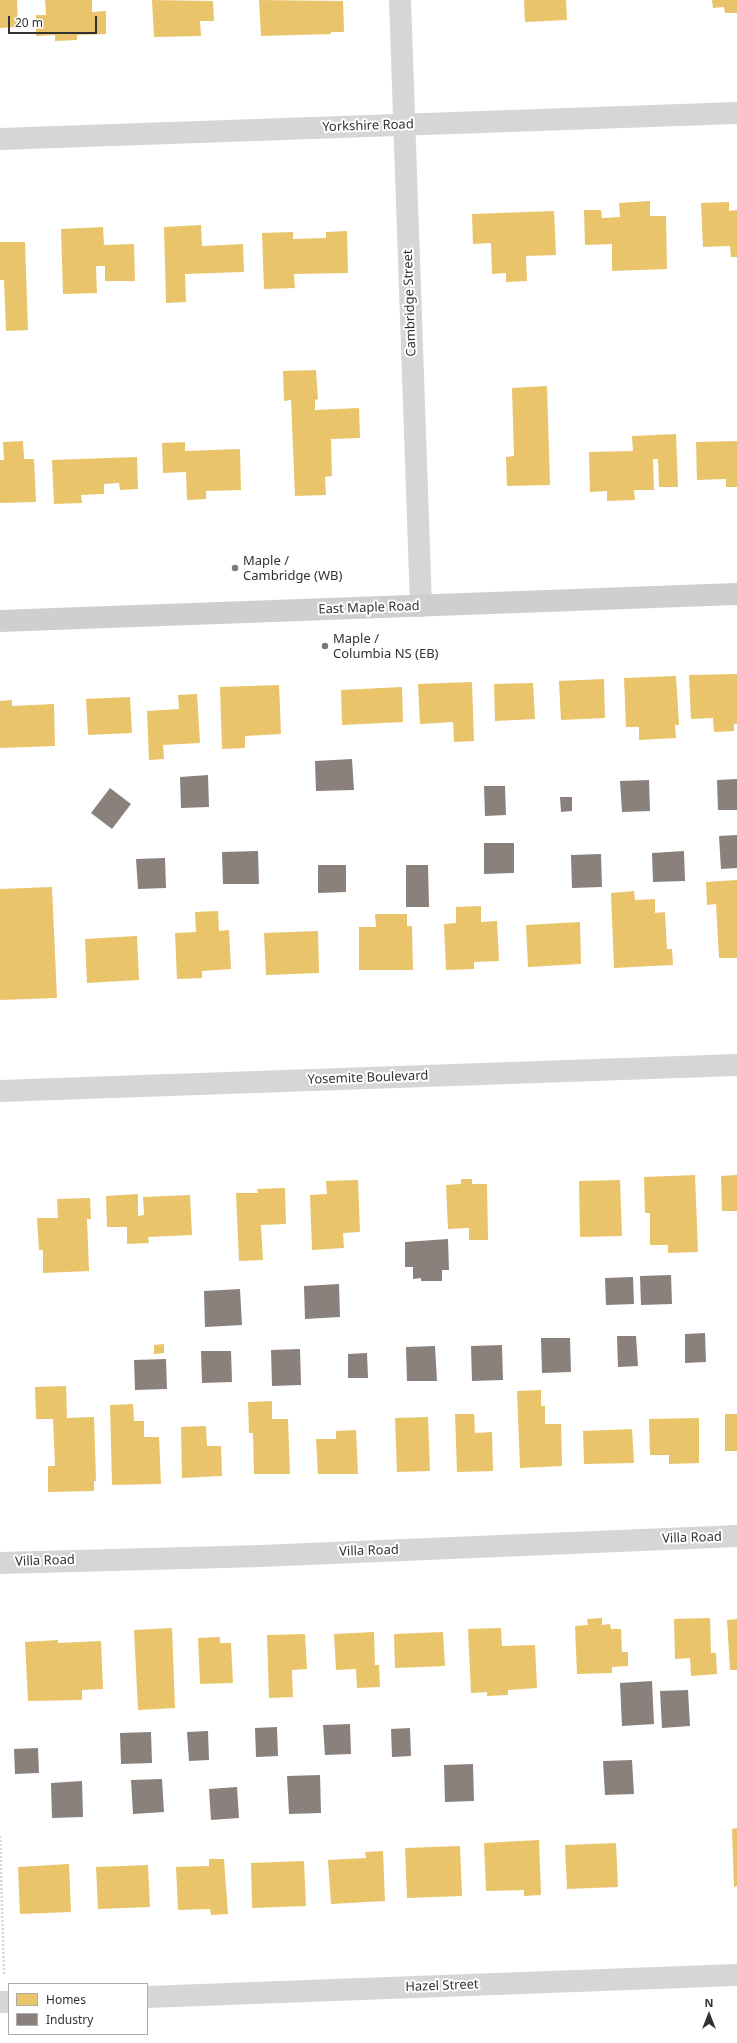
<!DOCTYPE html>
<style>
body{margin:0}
#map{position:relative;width:737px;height:2043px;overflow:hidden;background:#fff;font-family:"Noto Sans",sans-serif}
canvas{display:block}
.legend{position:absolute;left:8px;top:1983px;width:140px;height:52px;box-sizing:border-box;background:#fff;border:1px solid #adadad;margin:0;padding:5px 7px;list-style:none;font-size:12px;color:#323232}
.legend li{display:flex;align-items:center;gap:8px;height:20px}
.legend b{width:20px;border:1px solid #adadad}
.north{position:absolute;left:689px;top:1995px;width:40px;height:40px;-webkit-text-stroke:3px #fff;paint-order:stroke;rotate:0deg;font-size:11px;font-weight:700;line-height:16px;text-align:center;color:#323232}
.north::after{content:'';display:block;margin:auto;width:14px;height:18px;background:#323232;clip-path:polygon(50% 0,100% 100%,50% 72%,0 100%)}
.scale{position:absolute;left:8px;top:16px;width:89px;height:18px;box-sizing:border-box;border:2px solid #323232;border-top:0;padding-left:5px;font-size:12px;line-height:14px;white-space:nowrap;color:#323232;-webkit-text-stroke:3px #fff;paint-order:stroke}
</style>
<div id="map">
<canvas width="737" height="2043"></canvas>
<ul class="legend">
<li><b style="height:11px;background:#e9c46a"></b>Homes</li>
<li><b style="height:11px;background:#8a817c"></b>Industry</li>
</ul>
<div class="north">N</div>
<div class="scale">20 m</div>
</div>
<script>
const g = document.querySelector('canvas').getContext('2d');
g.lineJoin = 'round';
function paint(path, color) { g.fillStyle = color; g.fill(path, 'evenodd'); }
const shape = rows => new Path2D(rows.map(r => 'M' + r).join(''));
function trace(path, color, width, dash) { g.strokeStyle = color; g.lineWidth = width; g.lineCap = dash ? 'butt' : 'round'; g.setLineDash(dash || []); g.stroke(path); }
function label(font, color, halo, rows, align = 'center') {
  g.font = font + ' "Noto Sans",sans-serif'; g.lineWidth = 4; g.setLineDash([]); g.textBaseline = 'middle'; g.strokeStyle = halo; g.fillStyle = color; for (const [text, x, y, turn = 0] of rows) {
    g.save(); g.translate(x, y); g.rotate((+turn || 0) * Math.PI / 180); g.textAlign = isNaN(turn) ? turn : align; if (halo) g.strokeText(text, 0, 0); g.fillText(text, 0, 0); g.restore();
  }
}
paint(shape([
 [0,0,17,0,18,27,0,28],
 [45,0,92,0,92,12,106,11,106,34,77,35,77,40,55,41,55,35,36,36,36,15,46,15],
 [152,0,213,1,214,21,200,21,201,36,154,37],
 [259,0,343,1,344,32,331,32,331,34,261,36],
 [524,0,566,0,567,20,525,22],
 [712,0,737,0,737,13,725,13,724,7,713,8],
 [650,201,650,216,666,216,667,269,612,271,612,244,585,245,584,210,601,210,602,218,620,217,619,203],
 [729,202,729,211,737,210,737,257,731,257,730,246,703,247,701,203],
 [554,211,556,255,526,256,527,281,506,282,506,273,492,274,491,243,473,244,472,214],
 [201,225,202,246,243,244,244,272,185,274,186,302,166,303,164,227],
 [103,227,104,245,134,244,135,281,105,281,105,266,96,266,97,293,63,294,61,229],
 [347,231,348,273,294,274,295,288,264,289,262,233,293,232,293,239,326,238,326,232],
 [0,242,25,242,28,330,6,331,4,280,0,280],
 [316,370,318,399,315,400,315,410,359,408,360,438,331,439,332,476,325,477,326,495,295,496,291,400,284,401,283,371],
 [547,386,550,485,507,486,506,457,514,456,512,388],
 [676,434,678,487,659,487,658,459,653,459,654,490,634,490,635,500,607,501,607,491,590,492,589,452,633,451,632,436],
 [23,441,24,459,34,459,36,502,0,503,0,460,4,460,3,442],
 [737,441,737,487,726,487,726,479,697,480,696,442],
 [185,442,185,451,240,449,241,490,206,491,206,499,187,500,186,472,163,473,162,443],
 [137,457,138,489,120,490,119,483,104,484,104,494,81,495,82,503,54,504,52,460],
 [737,674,737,724,734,724,734,731,714,732,713,718,691,719,689,675],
 [676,676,679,725,675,725,676,738,639,740,639,727,626,727,624,678],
 [604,679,605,718,561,720,559,681],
 [472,682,474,741,454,742,453,722,420,724,418,684],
 [533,683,535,719,495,721,494,684],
 [279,685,281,734,245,736,245,748,222,749,220,687],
 [402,687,403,722,342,725,341,690],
 [197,694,200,743,163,745,164,759,149,760,147,711,179,709,178,695],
 [130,697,132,733,88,735,86,699],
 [12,700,12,706,54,704,55,746,0,748,0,701],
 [737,880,737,958,719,958,716,904,707,905,706,882],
 [52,887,57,998,0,1000,0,889],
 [634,891,635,900,655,899,655,913,665,912,667,949,672,949,673,965,614,968,611,893],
 [481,906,481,922,497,921,499,961,474,962,474,969,446,970,444,924,456,923,456,907],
 [218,911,219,931,229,930,231,969,202,971,202,978,177,979,175,933,196,932,195,912],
 [375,914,407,914,407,926,412,926,413,970,359,970,359,927,376,927],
 [580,922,581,964,528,967,526,925],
 [318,931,319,973,266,975,264,933],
 [137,936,139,980,87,983,85,939],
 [695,1175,698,1252,668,1253,668,1245,650,1245,650,1213,645,1213,644,1177],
 [737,1175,737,1211,722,1211,721,1176],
 [461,1179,472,1179,472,1184,487,1184,488,1240,469,1240,469,1228,448,1229,446,1185,461,1184],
 [358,1180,360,1232,343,1233,344,1248,312,1250,310,1195,327,1194,326,1181],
 [620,1180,622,1236,580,1237,579,1181],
 [285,1188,286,1224,261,1225,263,1260,239,1261,236,1193,258,1193,257,1189],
 [138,1194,138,1216,144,1215,143,1197,190,1195,192,1235,148,1237,149,1243,127,1244,127,1227,107,1227,106,1196],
 [90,1198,91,1219,87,1219,89,1271,43,1273,43,1250,39,1250,37,1218,58,1218,57,1199],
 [164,1344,164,1353,154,1354,154,1345],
 [66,1386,67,1418,94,1417,96,1481,94,1481,94,1491,48,1492,48,1466,55,1466,53,1419,36,1419,35,1387],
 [541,1390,541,1406,545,1406,545,1424,561,1424,562,1466,520,1468,517,1391],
 [272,1401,272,1419,288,1419,290,1474,254,1474,253,1433,249,1433,248,1402],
 [133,1404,134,1421,144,1421,144,1437,159,1437,161,1484,112,1485,110,1405],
 [455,1414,474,1414,475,1433,492,1432,493,1471,457,1472],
 [725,1414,737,1414,737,1451,725,1451],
 [428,1417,430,1471,397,1472,395,1418],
 [699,1418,699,1463,669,1464,669,1455,650,1455,649,1419],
 [206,1426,207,1446,221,1446,222,1476,182,1478,181,1427],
 [632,1429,634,1463,584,1464,583,1431],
 [356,1430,358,1474,318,1474,316,1439,336,1439,336,1431],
 [602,1618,602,1625,610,1624,611,1629,621,1629,622,1652,628,1652,628,1666,612,1667,612,1673,577,1674,575,1626,588,1625,587,1619],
 [710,1618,711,1653,716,1653,717,1674,691,1676,690,1658,675,1659,674,1619],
 [737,1619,737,1670,730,1670,727,1620],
 [172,1628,175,1708,138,1710,134,1630],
 [501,1628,502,1646,535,1645,537,1688,508,1690,508,1695,487,1696,487,1692,471,1693,468,1629],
 [374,1632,375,1665,379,1665,380,1687,357,1688,356,1669,336,1670,334,1634],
 [443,1632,445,1666,395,1668,394,1634],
 [305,1634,307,1669,292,1670,293,1697,269,1698,267,1635],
 [220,1637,220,1643,231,1643,233,1683,200,1684,198,1638],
 [58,1640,58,1643,101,1641,103,1689,82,1690,82,1700,28,1701,25,1642],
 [737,1828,737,1886,734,1887,732,1829],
 [539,1840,541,1895,524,1896,524,1890,486,1891,484,1843],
 [616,1843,618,1887,567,1889,565,1845],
 [460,1846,462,1896,407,1898,405,1848],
 [383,1851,385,1901,331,1904,328,1860,366,1858,365,1852],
 [209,1859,224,1859,228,1914,211,1915,210,1909,178,1910,176,1867,209,1866],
 [304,1861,306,1906,252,1908,251,1863],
 [69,1864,71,1912,20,1914,18,1867],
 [148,1865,150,1907,98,1909,96,1867]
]), '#e9c46a');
paint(shape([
 [352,759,354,790,316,791,315,761],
 [208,775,209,807,181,808,180,777],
 [737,779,737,810,718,810,717,780],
 [649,780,650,811,622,812,620,781],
 [484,786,505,786,506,815,485,816],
 [110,788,131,804,112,829,91,813],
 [560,797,572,797,572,811,561,812],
 [737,835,737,868,721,869,719,836],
 [484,843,514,843,514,873,484,874],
 [258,851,259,884,223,884,222,852],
 [684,851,685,881,653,882,652,853],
 [601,854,602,887,572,888,571,855],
 [165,858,166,888,138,889,136,859],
 [318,865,346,865,346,892,318,893],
 [406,865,428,865,429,907,406,907],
 [448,1239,449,1270,442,1270,442,1281,421,1281,421,1278,413,1279,413,1267,405,1267,405,1242],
 [671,1275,672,1304,641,1305,640,1276],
 [633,1277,634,1304,606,1305,605,1278],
 [339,1284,340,1317,305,1319,304,1286],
 [240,1289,242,1325,205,1327,204,1291],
 [705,1333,706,1362,685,1363,685,1334],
 [617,1336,636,1336,638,1366,618,1367],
 [541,1338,570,1338,571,1372,542,1373],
 [502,1345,503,1380,472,1381,471,1346],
 [435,1346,437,1381,407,1381,406,1347],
 [300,1349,301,1385,272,1386,271,1350],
 [201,1351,231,1351,232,1382,202,1383],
 [367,1353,368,1378,348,1378,348,1354],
 [166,1359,167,1389,135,1390,134,1360],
 [652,1681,654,1724,622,1726,620,1683],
 [688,1690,690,1726,662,1728,660,1691],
 [350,1724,351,1754,325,1755,323,1725],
 [277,1727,278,1756,256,1757,255,1728],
 [410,1728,411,1756,392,1757,391,1729],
 [208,1731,209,1760,189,1761,187,1732],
 [151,1732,152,1763,121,1764,120,1733],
 [38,1748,39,1773,15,1774,14,1749],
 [632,1760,634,1794,605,1795,603,1761],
 [473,1764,474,1801,445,1802,444,1765],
 [320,1775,321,1813,289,1814,287,1776],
 [162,1779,164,1812,133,1814,131,1780],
 [82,1781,83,1817,52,1818,51,1783],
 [237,1787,239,1818,211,1820,209,1789]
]), '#8a817c');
trace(shape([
 [0,1836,4,1975]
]), '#d4d4d4', 2.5, [2, 2]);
trace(shape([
 [400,0,421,606],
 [0,139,737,113],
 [0,1091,737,1065],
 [0,1563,261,1556,737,1536],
 [147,1997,737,1975],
 [0,2002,9,2002]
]), '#d6d6d6', 22);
trace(shape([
 [0,621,737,594]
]), '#cfcfcf', 22);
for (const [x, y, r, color] of [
 [235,568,4,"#7a7a7a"],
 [325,646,4,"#7a7a7a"]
]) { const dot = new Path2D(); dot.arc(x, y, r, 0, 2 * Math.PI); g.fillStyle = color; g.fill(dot); trace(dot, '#fff', 1.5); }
label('13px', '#323232', '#fff', [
 ["Yorkshire Road",368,126,-2],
 ["Cambridge Street",410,303,-92],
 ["East Maple Road",369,608,-2],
 ["Yosemite Boulevard",368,1078,-2],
 ["Villa Road",692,1538,-2],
 ["Villa Road",369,1551,-2],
 ["Villa Road",45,1561,-2],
 ["Hazel Street",442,1986,-2]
]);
label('13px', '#323232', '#fff', [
 ["Maple /",243,561],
 ["Cambridge (WB)",243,576],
 ["Maple /",333,639],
 ["Columbia NS (EB)",333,654]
], 'left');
</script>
